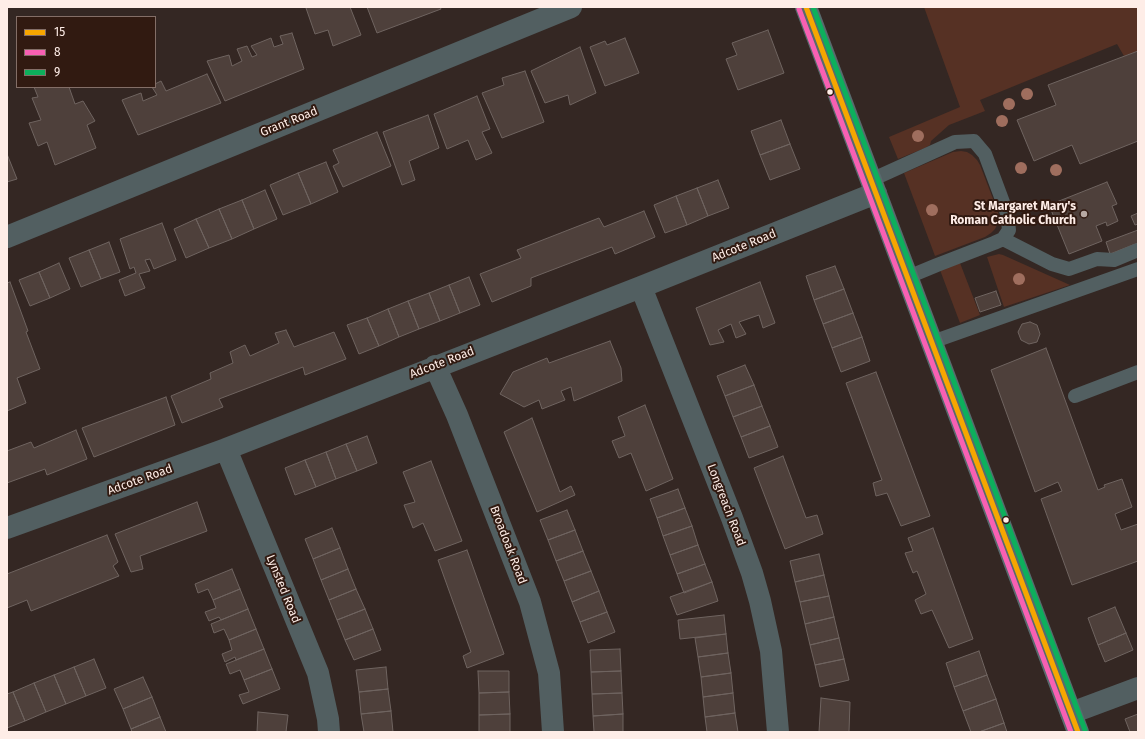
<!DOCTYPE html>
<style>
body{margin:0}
#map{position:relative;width:1145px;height:739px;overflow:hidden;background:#342723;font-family:"Fira Sans",sans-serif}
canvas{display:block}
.frame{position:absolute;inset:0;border:8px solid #feede7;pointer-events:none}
.legend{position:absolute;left:16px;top:16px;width:140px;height:72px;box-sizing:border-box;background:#311a11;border:1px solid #836e67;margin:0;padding:5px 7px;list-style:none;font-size:12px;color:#feede7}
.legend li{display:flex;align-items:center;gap:8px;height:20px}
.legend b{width:20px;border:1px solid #836e67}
</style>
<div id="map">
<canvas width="1145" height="739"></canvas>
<div class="frame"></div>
<ul class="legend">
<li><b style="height:5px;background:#f7a600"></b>15</li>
<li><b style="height:5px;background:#f860b3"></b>8</li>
<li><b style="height:5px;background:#0daf5c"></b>9</li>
</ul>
</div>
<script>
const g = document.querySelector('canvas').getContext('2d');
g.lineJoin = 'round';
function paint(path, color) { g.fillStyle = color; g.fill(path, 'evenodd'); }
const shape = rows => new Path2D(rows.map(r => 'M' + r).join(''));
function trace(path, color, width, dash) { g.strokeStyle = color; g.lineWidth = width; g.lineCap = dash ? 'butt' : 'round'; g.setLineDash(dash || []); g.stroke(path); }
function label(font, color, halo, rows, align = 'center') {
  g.font = font + ' "Fira Sans",sans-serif'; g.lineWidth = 4; g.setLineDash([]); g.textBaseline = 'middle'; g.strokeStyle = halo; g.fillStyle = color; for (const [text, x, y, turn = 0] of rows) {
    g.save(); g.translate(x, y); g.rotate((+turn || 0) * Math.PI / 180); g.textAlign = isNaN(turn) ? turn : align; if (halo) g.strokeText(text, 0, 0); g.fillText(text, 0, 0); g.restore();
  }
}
paint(shape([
 [924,7,1138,7,1138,51,1124,56,1117,44,980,100,985,111,949,125,931,141,930,145,925,148,898,159,889,137,960,107],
 [961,151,967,152,972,155,977,160,980,165,998,212,999,217,998,223,995,229,991,233,985,237,935,256,904,173,953,152],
 [999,254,1003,255,1070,285,1004,307,987,257],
 [960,263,980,315,960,323,940,270]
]), '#563124');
const building = shape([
 [308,7,350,7,361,35,333,46,328,30,315,34,306,8,308,7],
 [367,7,440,7,441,9,377,33,367,7],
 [768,30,784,73,738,90,726,59,737,55,732,43,768,30],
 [292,33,304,69,225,101,207,61,229,55,232,66,242,61,237,49,247,46,252,57,257,55,251,46,271,38,274,47,283,44,280,36,292,33],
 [625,38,639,73,605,86,590,47,605,41,607,45,625,38],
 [580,47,596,93,570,105,568,95,545,103,531,71,580,47],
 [1138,51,1138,141,1080,164,1072,145,1034,161,1017,120,1056,105,1048,85,1138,51],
 [525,71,544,122,502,138,482,93,504,85,502,78,525,71],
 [207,74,221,103,138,135,122,100,141,93,143,101,157,95,152,87,155,87,155,84,161,81,166,91,207,74],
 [34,87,69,87,75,104,83,101,95,121,87,125,96,148,55,165,47,142,38,146,29,123,41,120,32,98,38,97,34,87],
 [477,96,490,129,482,132,492,153,476,160,468,140,447,149,434,114,477,96],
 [428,115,439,148,409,161,415,180,402,185,383,132,428,115],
 [781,120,790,144,760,155,751,131,781,120],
 [377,132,391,166,343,187,333,166,339,163,333,150,377,132],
 [790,144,800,169,770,180,760,155,790,144],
 [7,154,17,179,7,182,7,154],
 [326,162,338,192,311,204,298,173,326,162],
 [298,173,311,204,283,215,270,185,298,173],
 [718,180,729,208,708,216,697,188,718,180],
 [1107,182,1117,204,1112,206,1118,221,1107,226,1106,222,1096,226,1102,241,1069,254,1049,205,1107,182],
 [697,188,708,216,687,225,676,196,697,188],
 [265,190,277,219,254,229,242,200,265,190],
 [676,196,687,225,665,233,654,205,676,196],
 [242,200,254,229,232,239,219,209,242,200],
 [219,209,232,239,209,248,196,219,219,209],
 [644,211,655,237,615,254,612,247,531,278,531,286,492,302,480,274,521,258,517,250,599,218,604,227,644,211],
 [1138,213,1138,224,1135,225,1131,216,1138,213],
 [196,219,209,248,186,258,174,229,196,219],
 [162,223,176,260,154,269,150,259,145,260,150,271,139,274,145,288,125,296,119,280,136,273,134,267,130,269,120,239,162,223],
 [1138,230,1138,243,1110,254,1106,242,1138,230],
 [109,242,120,272,101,279,89,250,109,242],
 [89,250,101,279,81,287,69,258,89,250],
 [59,263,70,289,50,298,39,272,59,263],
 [835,266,844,289,814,300,806,276,835,266],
 [39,272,50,298,30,306,19,280,39,272],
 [469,277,480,305,460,313,449,285,469,277],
 [10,282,28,331,26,332,40,369,17,378,26,403,7,411,7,283,10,282],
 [760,282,775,323,763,328,759,315,739,322,746,334,736,338,731,324,718,330,724,342,710,345,696,308,760,282],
 [449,285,460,313,440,321,429,293,449,285],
 [844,289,853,313,823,324,814,300,844,289],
 [996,291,1001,305,980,312,975,298,996,291],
 [429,293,440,321,419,329,408,301,429,293],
 [408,301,419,329,399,337,388,309,408,301],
 [388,309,399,337,379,346,367,318,388,309],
 [853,313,862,337,832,348,823,324,853,313],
 [367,318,379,346,359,354,347,325,367,318],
 [1030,322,1037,325,1040,334,1037,342,1029,344,1021,340,1018,332,1022,324,1030,322],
 [286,330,294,347,334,332,346,359,305,375,303,367,219,399,223,407,182,423,171,396,211,379,210,373,233,363,230,352,245,345,250,356,279,343,275,333,286,330],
 [862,337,870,361,841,372,832,348,862,337],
 [610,341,621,368,622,381,574,401,571,387,561,391,565,400,542,409,539,400,524,407,500,394,513,372,547,358,549,363,610,341],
 [1046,348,1098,490,1105,487,1104,485,1122,479,1132,507,1115,514,1121,530,1138,524,1138,561,1072,585,1041,499,1062,491,1058,482,1035,492,991,370,1046,348],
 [745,365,754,385,725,396,717,376,745,365],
 [876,372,930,516,901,526,887,493,876,496,873,483,882,480,846,383,876,372],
 [754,385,762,406,733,417,725,396,754,385],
 [166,397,175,425,94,457,82,428,166,397],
 [645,405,673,479,646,491,631,453,619,458,612,441,625,436,618,417,645,405],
 [762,406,770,426,741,437,733,417,762,406],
 [532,418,560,492,571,486,575,495,537,512,504,432,532,418],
 [770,426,778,447,749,458,741,437,770,426],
 [76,430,87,459,47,475,45,469,7,483,7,451,31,442,34,448,76,430],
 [367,436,377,463,357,471,346,444,367,436],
 [346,444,357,471,336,479,326,452,346,444],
 [326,452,336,479,316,487,305,460,326,452],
 [783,456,806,518,817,515,823,534,785,549,754,468,783,456],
 [305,460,316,487,295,495,285,468,305,460],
 [431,461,462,541,435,551,423,523,413,528,404,505,415,502,403,472,431,461],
 [678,489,685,508,657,518,650,499,678,489],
 [197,502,207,531,140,556,143,569,131,572,115,534,197,502],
 [685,508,692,526,663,536,657,518,685,508],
 [567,510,575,530,548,540,540,520,567,510],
 [692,526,698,545,670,555,663,536,692,526],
 [332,528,340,548,313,559,305,539,332,528],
 [933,528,973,639,949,648,932,610,921,614,915,600,926,594,917,571,913,573,905,553,913,551,908,538,933,528],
 [575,530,583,551,556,561,548,540,575,530],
 [107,535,118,562,113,566,119,576,31,611,27,600,7,608,7,574,107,535],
 [698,545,705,564,677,574,670,555,698,545],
 [340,548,348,569,321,580,313,559,340,548],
 [467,550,504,654,467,668,463,656,471,652,438,560,467,550],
 [583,551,591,571,564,581,556,561,583,551],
 [819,554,824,575,795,582,790,561,819,554],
 [705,564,712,582,684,593,677,574,705,564],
 [232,569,240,589,213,600,208,589,198,593,195,584,232,569],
 [348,569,356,589,329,600,321,580,348,569],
 [591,571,599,591,572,602,564,581,591,571],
 [824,575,829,596,800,602,795,582,824,575],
 [712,582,718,601,677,615,670,597,712,582],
 [240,589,248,609,221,620,219,617,209,621,205,612,216,608,213,600,240,589],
 [356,589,365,609,337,620,329,600,356,589],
 [599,591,607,612,580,622,572,602,599,591],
 [829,596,834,617,805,624,800,602,829,596],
 [1115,607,1126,633,1098,645,1088,618,1115,607],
 [248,609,256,629,229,640,224,629,214,633,211,624,248,609],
 [365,609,373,629,345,640,337,620,365,609],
 [607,612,615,632,588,643,580,622,607,612],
 [724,615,726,634,680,639,678,620,724,615],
 [834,617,839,638,810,645,805,624,834,617],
 [256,629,264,649,236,660,235,657,225,662,222,654,232,650,229,640,256,629],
 [373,629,381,650,354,660,345,640,373,629],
 [1126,633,1133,650,1105,662,1098,645,1126,633],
 [726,634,728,653,698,657,695,638,726,634],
 [839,638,844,659,815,665,810,645,839,638],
 [264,649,272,669,244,680,240,670,230,674,226,664,264,649],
 [620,649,621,671,591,672,590,650,620,649],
 [979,651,987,675,954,687,946,663,979,651],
 [728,653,731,673,701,677,698,657,728,653],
 [94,659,106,688,86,696,74,667,94,659],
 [844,659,849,680,820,687,815,665,844,659],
 [74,667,86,696,66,704,54,675,74,667],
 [386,667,388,689,359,692,356,670,386,667],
 [272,669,280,689,243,704,239,695,249,692,244,680,272,669],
 [478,671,509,671,509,692,479,693,478,671],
 [621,671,622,693,592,694,591,672,621,671],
 [731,673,733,693,703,697,701,677,731,673],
 [54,675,66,704,46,712,34,683,54,675],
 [987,675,996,699,963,711,954,687,987,675],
 [143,677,152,697,123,709,114,689,143,677],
 [34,683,46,712,25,721,13,692,34,683],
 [388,689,391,711,361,714,359,692,388,689],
 [13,692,25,721,7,728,7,694,13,692],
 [509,692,510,714,479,715,479,693,509,692],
 [622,693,623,714,593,716,592,694,622,693],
 [733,693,735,713,705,717,703,697,733,693],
 [152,697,160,717,131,729,123,709,152,697],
 [821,698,850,702,849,732,819,732,821,698],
 [996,699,1004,723,979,732,971,732,963,711,996,699],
 [391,711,393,732,364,732,361,714,391,711],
 [258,712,288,715,286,732,257,732,258,712],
 [735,713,738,732,707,732,705,717,735,713],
 [510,714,510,732,479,732,479,715,510,714],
 [623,714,623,732,594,732,593,716,623,714],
 [1138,714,1138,732,1130,732,1125,719,1138,714],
 [160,717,166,732,132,732,131,729,160,717],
 [1004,723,1007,732,979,732,1004,723]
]);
paint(building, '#4e403b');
trace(building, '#6f6460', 1);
trace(shape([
 [871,180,955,142,974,141,985,154,1007,213,1009,230,1003,239,994,243,937,265,908,277],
 [1003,239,1052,264,1069,269,1097,259,1114,260,1138,250],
 [932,342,1138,269],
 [1075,396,1138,372]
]), '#525f61', 14);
trace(shape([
 [7,237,571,7],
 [641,287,732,518,752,573,760,601,771,651,778,732],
 [435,366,457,415,530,602,549,673,553,732],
 [226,449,318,673,328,719,329,732],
 [7,528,226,449,641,287,876,193],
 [1071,713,1138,688]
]), '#525f61', 22);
trace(shape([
 [806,7,1078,732]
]), '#586a6d', 22);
trace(shape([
 [806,7,1078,732]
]), '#f7a600', 5);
trace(shape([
 [799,9,1071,732]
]), '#f860b3', 5);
trace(shape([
 [813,7,1085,730]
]), '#0daf5c', 5);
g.fillStyle = '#9f6e5e';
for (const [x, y] of [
 [1027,94],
 [1009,104],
 [1002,121],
 [918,136],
 [1021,168],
 [1056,170],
 [932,210],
 [1019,279]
]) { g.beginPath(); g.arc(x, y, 6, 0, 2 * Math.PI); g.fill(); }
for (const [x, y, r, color] of [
 [830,92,3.5,"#feede7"],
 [1084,214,4,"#b7a8a2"],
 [1006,520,3.5,"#feede7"]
]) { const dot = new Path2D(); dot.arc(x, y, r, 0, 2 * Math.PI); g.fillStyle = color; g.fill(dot); trace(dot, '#311a11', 1.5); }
label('12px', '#feede7', '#311a11', [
 ["Grant Road",289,122,-22],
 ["Adcote Road",744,246,-22],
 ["Adcote Road",442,363,-21],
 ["Adcote Road",140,480,-20],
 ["Longreach Road",726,505,69],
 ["Broadoak Road",508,545,69],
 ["Lynsted Road",283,589,68]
]);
label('bold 12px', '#feede7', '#311a11', [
 ["St Margaret Mary's",1076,207],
 ["Roman Catholic Church",1076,221]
], 'right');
</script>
